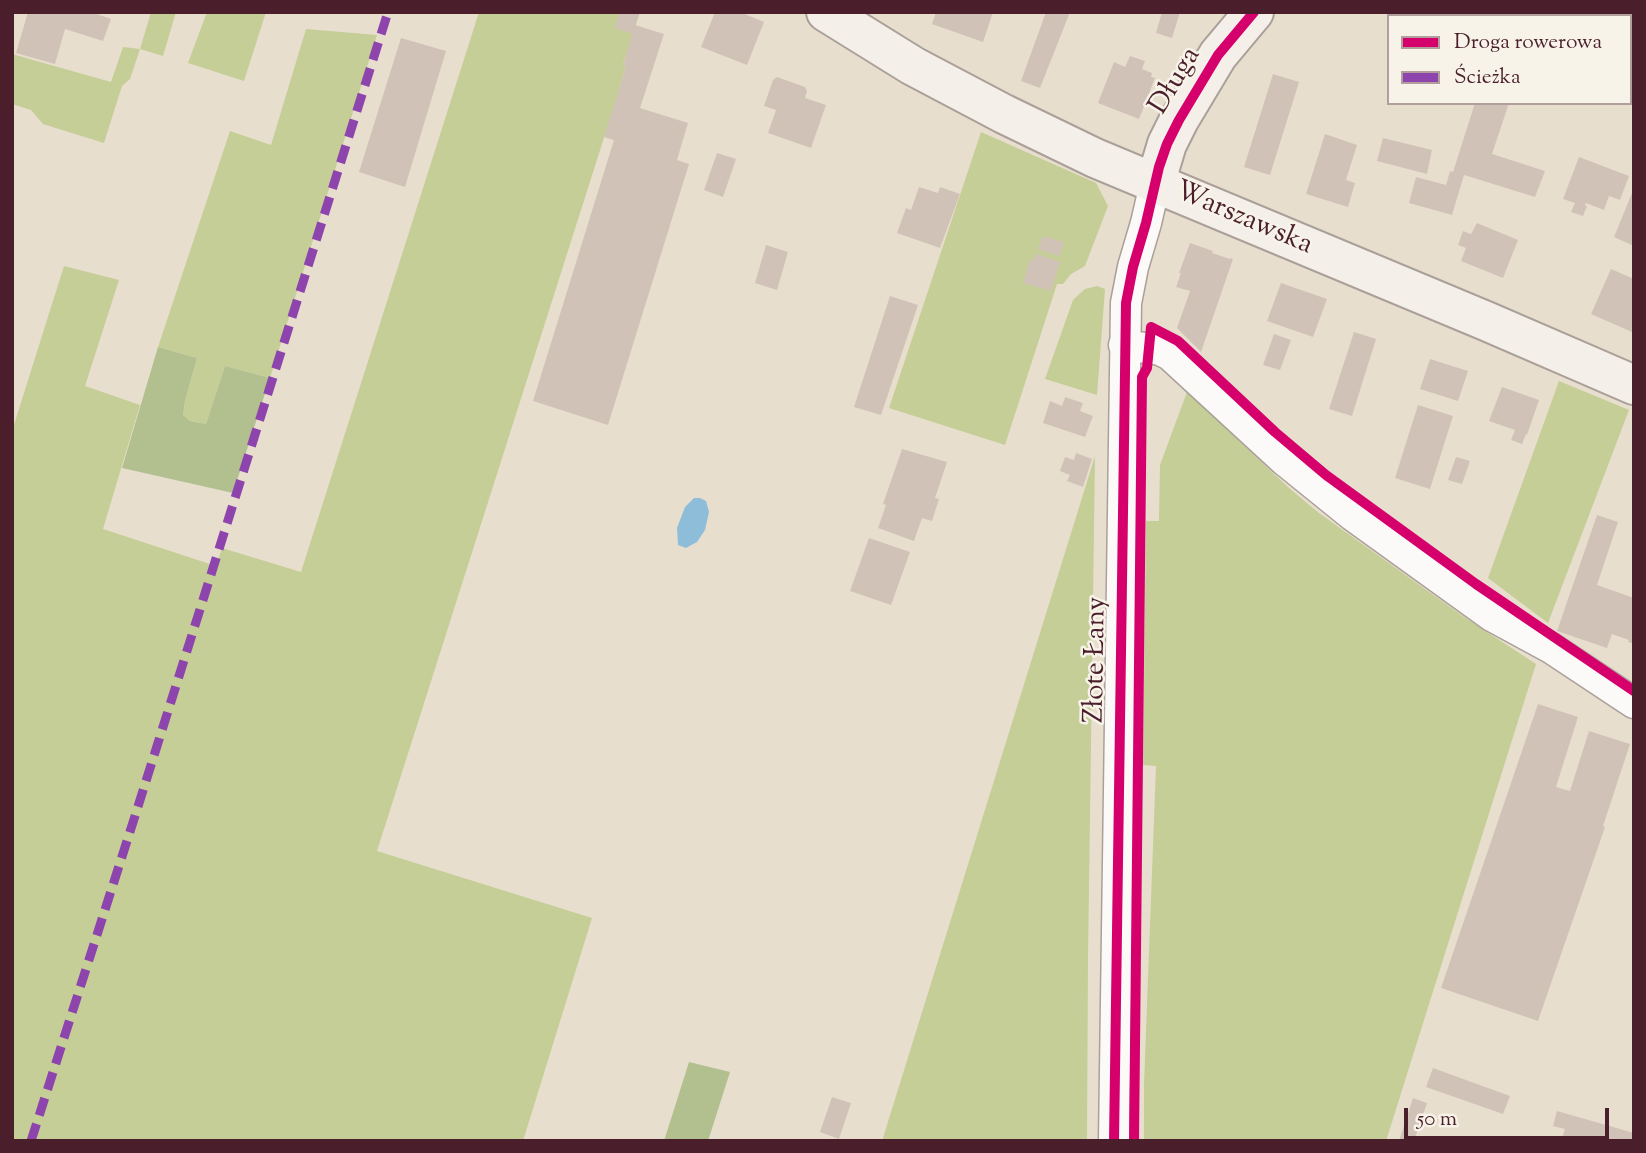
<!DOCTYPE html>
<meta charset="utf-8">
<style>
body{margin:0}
#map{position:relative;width:1646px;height:1153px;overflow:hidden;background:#e8dece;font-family:"Sorts Mill Goudy",serif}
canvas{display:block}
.frame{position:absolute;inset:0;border:14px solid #4a1f2b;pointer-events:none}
.legend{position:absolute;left:1387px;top:14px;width:245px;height:91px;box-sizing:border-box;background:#f7f3e8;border:2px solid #b29e9c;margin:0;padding:9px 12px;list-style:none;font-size:21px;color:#4a1f2b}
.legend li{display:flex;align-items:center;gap:14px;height:35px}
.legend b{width:35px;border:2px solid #b29e9c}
.scale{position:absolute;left:1404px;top:1108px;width:205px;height:32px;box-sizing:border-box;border:4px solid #4a1f2b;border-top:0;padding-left:9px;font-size:21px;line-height:24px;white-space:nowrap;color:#4a1f2b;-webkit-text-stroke:5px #f7f3e8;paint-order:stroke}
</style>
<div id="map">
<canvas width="1646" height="1153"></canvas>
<div class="frame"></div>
<ul class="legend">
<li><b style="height:9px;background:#d6006c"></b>Droga rowerowa</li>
<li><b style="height:9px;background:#8e44ad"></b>Ścieżka</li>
</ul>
<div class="scale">50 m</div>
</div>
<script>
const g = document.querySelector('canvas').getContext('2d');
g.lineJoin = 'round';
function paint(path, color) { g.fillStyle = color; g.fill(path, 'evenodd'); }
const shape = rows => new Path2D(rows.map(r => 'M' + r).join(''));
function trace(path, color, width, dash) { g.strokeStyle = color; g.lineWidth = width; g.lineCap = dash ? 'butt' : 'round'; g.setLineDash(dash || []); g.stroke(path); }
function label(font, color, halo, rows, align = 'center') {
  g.font = font + ' "Sorts Mill Goudy",serif'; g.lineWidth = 5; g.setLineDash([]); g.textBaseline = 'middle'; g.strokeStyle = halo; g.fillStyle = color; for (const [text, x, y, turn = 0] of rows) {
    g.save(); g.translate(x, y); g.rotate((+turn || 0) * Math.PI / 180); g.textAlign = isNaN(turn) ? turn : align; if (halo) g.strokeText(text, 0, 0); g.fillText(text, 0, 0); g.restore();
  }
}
paint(shape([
 [151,12,176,12,163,56,140,49,130,79,122,86,104,143,43,124,31,110,12,104,12,54,111,82,123,47,140,49],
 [207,12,266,12,244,81,188,63],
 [479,12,640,12,623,65,626,67,616,100,377,851,592,918,523,1141,12,1141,12,431,64,266,119,280,85,386,140,405,103,529,216,566,222,548,301,572],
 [306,29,377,35,270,378,225,366,206,424,190,421,183,415,185,401,197,358,158,347,230,131,271,145],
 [981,132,1096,183,1108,206,1085,266,1071,274,1063,284,1057,284,1005,445,889,408],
 [1097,286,1105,289,1097,395,1045,379,1073,300,1085,289],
 [1559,381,1629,410,1548,623,1488,578],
 [1187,392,1289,488,1319,513,1464,617,1536,664,1386,1141,1144,1141,1144,1085,1156,766,1143,765,1146,521,1159,521,1160,465],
 [1095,456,1088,958,1087,1141,882,1141]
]), '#c4ce96');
paint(shape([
 [158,347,197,358,185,401,183,415,190,421,206,424,225,366,270,378,233,493,122,468],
 [689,1062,730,1072,708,1141,664,1141]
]), '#b2c08f');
paint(shape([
 [694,498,700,498,706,501,709,512,705,530,697,542,686,548,678,545,677,528,685,507]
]), '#8ebdd9');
paint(shape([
 [28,12,91,12,111,19,103,41,65,29,55,64,16,53],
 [620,12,640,12,635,25,664,34,640,108,688,123,677,160,689,164,608,425,533,401,614,140,604,137,626,67,623,66,632,34,615,28],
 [715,12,740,12,764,22,747,65,701,47],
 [936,12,993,12,983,42,932,24],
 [1046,12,1070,12,1040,88,1021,81],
 [1162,12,1180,12,1172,38,1156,33],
 [401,38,446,51,405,187,359,172],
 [1130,56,1145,61,1142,69,1152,73,1151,77,1155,78,1139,119,1098,103,1114,62,1125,67],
 [1273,74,1299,82,1270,175,1244,167],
 [777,77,805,87,807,91,805,98,826,105,811,148,768,133,776,110,764,106,773,80],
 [1475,103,1509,103,1492,154,1545,171,1535,197,1464,175,1452,215,1409,203,1416,177,1446,185,1450,171,1453,172],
 [1325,134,1357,145,1346,180,1355,183,1348,207,1306,194],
 [1383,138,1432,150,1427,174,1377,161],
 [717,153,736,159,723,197,704,190],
 [1579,157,1629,176,1620,200,1609,196,1604,210,1586,203,1585,205,1587,206,1583,216,1571,212,1575,203,1563,199],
 [919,187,938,193,940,187,960,194,940,248,897,233,906,208,911,210],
 [1634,188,1634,246,1614,237],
 [1477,223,1518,240,1503,278,1461,261,1466,248,1458,245,1463,231,1471,234],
 [1043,236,1064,242,1059,256,1038,249],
 [1190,243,1213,251,1212,253,1230,259,1231,258,1233,259,1201,352,1177,328,1190,291,1176,287,1181,273,1179,273],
 [766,245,788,252,777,290,755,283],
 [1036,254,1060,262,1051,291,1023,283,1030,259,1034,261],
 [1611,269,1634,279,1634,329,1632,332,1591,314],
 [1281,283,1327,299,1313,337,1267,321],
 [890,296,918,305,881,415,854,407],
 [1354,332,1376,339,1352,416,1329,409],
 [1274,334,1291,340,1280,370,1263,365],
 [1430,359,1468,371,1458,401,1420,389],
 [1502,387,1539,400,1527,435,1526,434,1522,444,1511,440,1515,430,1489,421],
 [1065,397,1083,403,1080,411,1093,416,1085,437,1043,423,1050,401,1062,406],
 [1418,405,1453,416,1430,489,1395,478],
 [902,449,947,462,935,498,939,499,932,521,922,518,914,541,878,528,886,505,883,504],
 [1076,453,1092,459,1083,487,1067,481,1070,475,1060,471,1065,457,1074,460],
 [1456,457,1470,461,1462,484,1448,480],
 [1597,515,1618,522,1597,585,1634,598,1634,644,1628,642,1629,640,1612,634,1607,648,1557,631],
 [869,538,910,552,891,605,850,591],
 [1538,704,1578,717,1556,787,1570,791,1589,731,1630,744,1603,826,1605,827,1538,1021,1441,988],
 [1433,1068,1510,1096,1503,1114,1426,1087],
 [832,1097,851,1103,839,1139,820,1132],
 [1413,1098,1427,1103,1414,1141,1399,1141],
 [1557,1111,1634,1133,1634,1141,1561,1141,1565,1129,1553,1126]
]), '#d1c2b8');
const street = shape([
 [1124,345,1160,350,1170,355,1284,460,1352,515,1492,616,1551,648,1634,703],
 [1114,1141,1126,303,1133,267,1146,223,1155,184]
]);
const secondary = shape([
 [826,12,913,66,1004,114,1095,158,1486,321,1634,385],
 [1155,184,1167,144,1179,120,1218,55,1254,12]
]);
trace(street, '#aba099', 33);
trace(secondary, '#aba099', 42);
trace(street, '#fcfaf8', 30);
trace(secondary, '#f4f0e9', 38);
trace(shape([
 [31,1141,135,816,388,12]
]), '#8e44ad', 9, [18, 9]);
trace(shape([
 [1114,1141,1126,303,1133,267,1146,223,1159,167,1167,144,1179,120,1218,55,1254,12],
 [1134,1141,1142,377,1147,368,1151,327,1178,341,1275,432,1326,475,1476,584,1634,691]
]), '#d6006c', 10);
label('28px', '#4a1f2b', '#f7f3e8', [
 ["Długa",1177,82,-59],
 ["Warszawska",1243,220,23],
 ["Złote Łany",1098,660,-89]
]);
</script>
